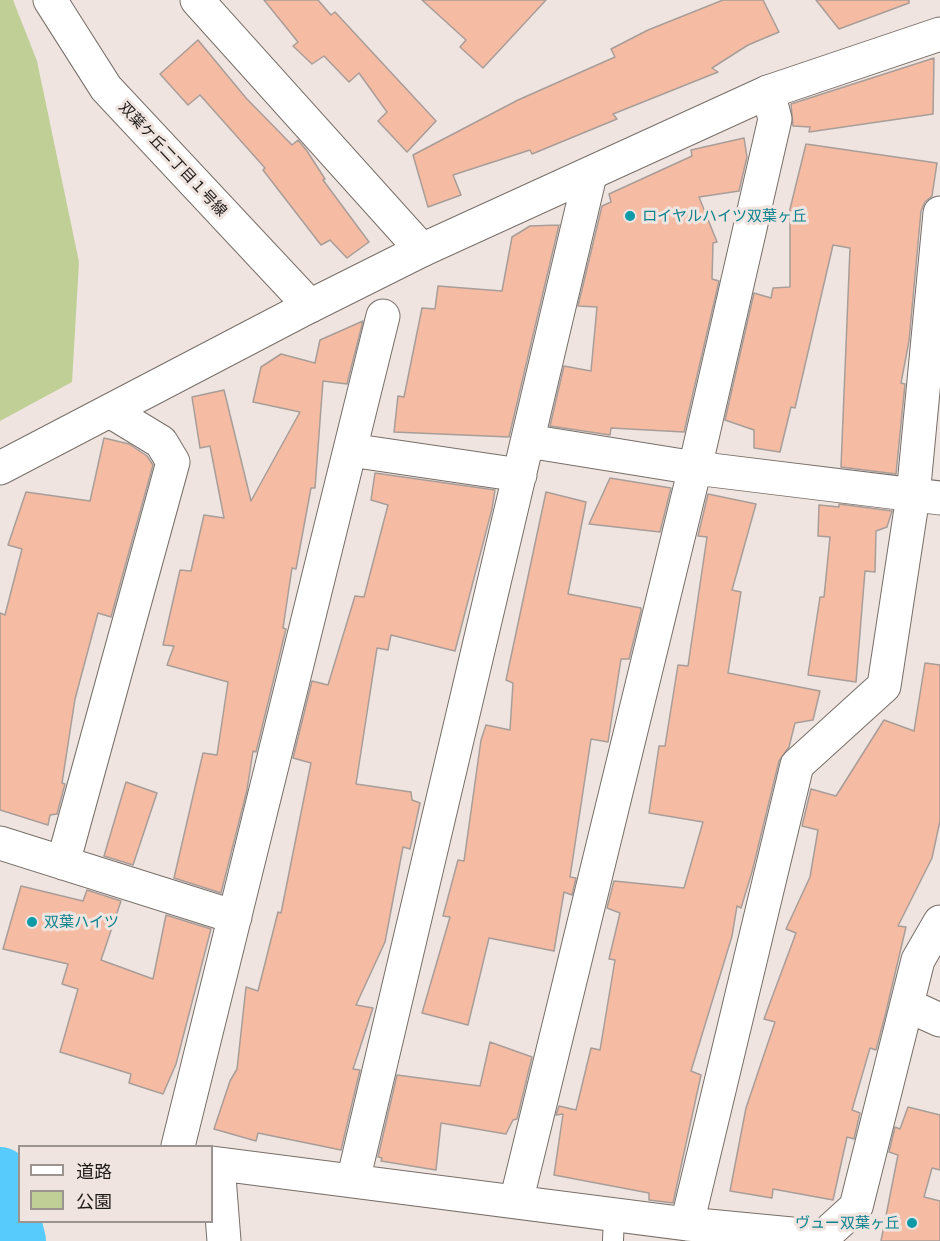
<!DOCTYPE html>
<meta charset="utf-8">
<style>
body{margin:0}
#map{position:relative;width:940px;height:1241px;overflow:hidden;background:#efe4df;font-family:Commissioner,"Noto Sans JP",sans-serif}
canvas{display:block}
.legend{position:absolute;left:18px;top:1145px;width:195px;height:78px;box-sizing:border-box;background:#efe4df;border:2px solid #9b938f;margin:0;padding:8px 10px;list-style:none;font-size:18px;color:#1d1917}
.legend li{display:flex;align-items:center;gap:12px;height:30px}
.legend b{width:30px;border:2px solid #9b938f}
</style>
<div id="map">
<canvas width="940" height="1241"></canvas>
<ul class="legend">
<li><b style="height:8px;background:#fff"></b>道路</li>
<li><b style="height:16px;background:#bfcf96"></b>公園</li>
</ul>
</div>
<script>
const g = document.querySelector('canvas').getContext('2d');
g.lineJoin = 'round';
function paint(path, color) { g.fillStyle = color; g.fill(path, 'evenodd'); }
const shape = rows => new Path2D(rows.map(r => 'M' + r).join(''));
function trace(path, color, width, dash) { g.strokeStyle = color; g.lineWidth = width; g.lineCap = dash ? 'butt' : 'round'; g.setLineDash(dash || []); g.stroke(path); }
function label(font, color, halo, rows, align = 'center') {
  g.font = font + ' Commissioner,"Noto Sans JP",sans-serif'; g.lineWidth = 6; g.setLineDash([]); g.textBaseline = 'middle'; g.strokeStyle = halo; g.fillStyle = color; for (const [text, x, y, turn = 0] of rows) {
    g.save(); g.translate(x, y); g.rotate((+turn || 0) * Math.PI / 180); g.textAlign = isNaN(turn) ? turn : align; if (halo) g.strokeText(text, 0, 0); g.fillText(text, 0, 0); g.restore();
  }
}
paint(shape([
 [0,0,13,0,37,61,79,262,72,382,0,421]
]), '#bfcf96');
trace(shape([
 [0,1177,16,1241]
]), '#57cbfc', 60);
const building = shape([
 [264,0,318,0,331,15,335,12,436,121,407,152,378,121,387,112,359,73,349,82,324,56,312,64,293,46,298,42,264,0],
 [422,0,546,0,483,68,460,47,466,40,422,0],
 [723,0,763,0,779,32,748,45,712,68,718,72,613,114,617,119,532,154,530,150,453,175,461,195,428,207,413,155,518,100,615,57,611,49,648,30,723,0],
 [816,0,909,0,909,3,839,29,816,0],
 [198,40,246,98,292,145,298,140,307,151,325,179,323,180,369,242,347,258,330,240,321,245,263,170,265,168,200,95,188,105,160,74,198,40],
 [934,58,933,114,809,132,810,127,793,126,791,104,934,58],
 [744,138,747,157,739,191,699,197,717,242,713,243,712,279,719,281,684,432,611,428,610,435,550,426,564,366,591,371,597,307,578,306,602,206,611,202,609,194,692,156,691,150,744,138],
 [806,144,937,163,932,196,925,202,921,211,909,341,901,383,905,384,896,474,841,467,850,248,833,245,795,408,791,407,780,452,754,448,754,430,725,420,754,293,771,298,773,288,790,287,790,209,806,144],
 [559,225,509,437,394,432,398,396,404,397,422,308,435,309,438,286,502,291,512,237,530,226,559,225],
 [363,321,347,384,323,381,315,488,311,488,296,569,292,568,283,628,286,629,256,752,253,751,247,790,221,893,174,878,203,753,217,755,228,682,167,665,174,646,163,645,180,570,191,571,204,515,224,518,210,446,200,448,192,397,224,390,251,501,300,412,253,402,261,367,281,354,315,363,320,340,363,321],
 [104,438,129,444,147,456,153,465,111,617,98,613,75,699,62,783,65,784,57,814,50,815,48,825,0,810,0,613,5,615,22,549,8,545,26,492,90,501,104,438],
 [375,473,495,490,492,509,455,651,391,635,388,650,377,648,356,784,411,792,412,800,420,803,410,849,403,847,385,942,356,1005,373,1008,353,1069,360,1070,341,1150,258,1133,256,1141,214,1129,230,1081,237,1069,246,987,258,991,278,912,281,913,311,763,293,758,312,681,328,685,355,596,364,597,388,505,371,500,375,473],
 [610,478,671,488,660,532,589,524,610,478],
 [546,492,586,502,568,594,641,608,641,611,629,659,621,659,608,742,591,739,570,877,576,878,572,895,564,892,554,951,489,938,468,1025,422,1013,450,917,443,916,458,860,464,861,481,740,486,725,510,730,513,683,506,680,546,492],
 [708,494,756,504,732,590,741,592,728,673,820,691,813,720,795,723,789,747,779,761,752,872,741,908,737,906,732,936,691,1071,701,1075,673,1203,649,1200,649,1193,554,1175,563,1114,556,1115,559,1106,576,1110,591,1048,600,1050,615,960,609,959,620,913,607,908,614,881,684,888,703,822,649,813,659,746,665,746,678,665,688,666,707,537,698,536,708,494],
 [839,504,892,511,887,527,876,531,875,572,865,571,856,682,808,675,820,597,824,597,830,537,818,536,819,505,839,507,839,504],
 [925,663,940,665,940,821,932,858,898,926,906,927,885,1016,876,1050,870,1048,852,1110,860,1113,854,1139,847,1137,833,1200,773,1189,772,1198,730,1191,746,1108,775,1022,764,1019,796,933,786,929,810,877,818,830,802,826,811,789,836,796,884,720,914,731,925,663],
 [126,782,157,793,133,865,104,856,126,782],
 [21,886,83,901,87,890,121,901,101,960,153,979,166,915,211,929,176,1064,163,1094,129,1083,131,1074,60,1052,78,989,62,984,68,964,3,949,21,886],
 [490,1042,532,1057,517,1119,513,1120,506,1134,441,1123,436,1170,381,1161,382,1158,378,1157,397,1075,480,1086,490,1042],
 [908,1107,940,1115,940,1170,932,1168,924,1197,940,1201,940,1241,881,1241,898,1155,889,1152,895,1127,900,1129,908,1107]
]);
paint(building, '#f5bca3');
trace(building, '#a89d99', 1.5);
const service = shape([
 [613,1241,614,1215]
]);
const minor = shape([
 [197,0,422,250],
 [528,441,695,468,940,498],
 [350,450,520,475],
 [0,468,310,306],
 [0,843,235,917],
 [63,863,173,462,161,442,110,411],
 [907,1005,940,1020],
 [178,1146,383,316],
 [212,1163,687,1224,823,1237,856,1207,918,960,940,922],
 [218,1164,224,1241],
 [353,1181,590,175],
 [516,1202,695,468,775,119,768,92],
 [687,1224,797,765,884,686,913,496,940,213]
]);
const tertiary = shape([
 [50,0,106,88,310,306,422,250,768,92,940,34]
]);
trace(service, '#786f6a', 22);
trace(minor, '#786f6a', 35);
trace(tertiary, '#786f6a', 35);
trace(service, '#fff', 20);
trace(minor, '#fff', 33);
trace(tertiary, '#fff', 33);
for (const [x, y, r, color] of [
 [630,216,6,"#0f9aa8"],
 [32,922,6,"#0f9aa8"],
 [912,1223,6,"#0f9aa8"]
]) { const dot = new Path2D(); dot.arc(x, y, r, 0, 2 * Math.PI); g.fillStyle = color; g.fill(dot); trace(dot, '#efe4df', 2); }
label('15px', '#1d1917', '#efe4df', [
 ["双葉ケ丘二丁目１号線",173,159,47]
]);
label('15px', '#0d838f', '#efe4df', [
 ["ロイヤルハイツ双葉ヶ丘",642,216],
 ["双葉ハイツ",44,922],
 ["ヴュー双葉ヶ丘",900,1223,"right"]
], 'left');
</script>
